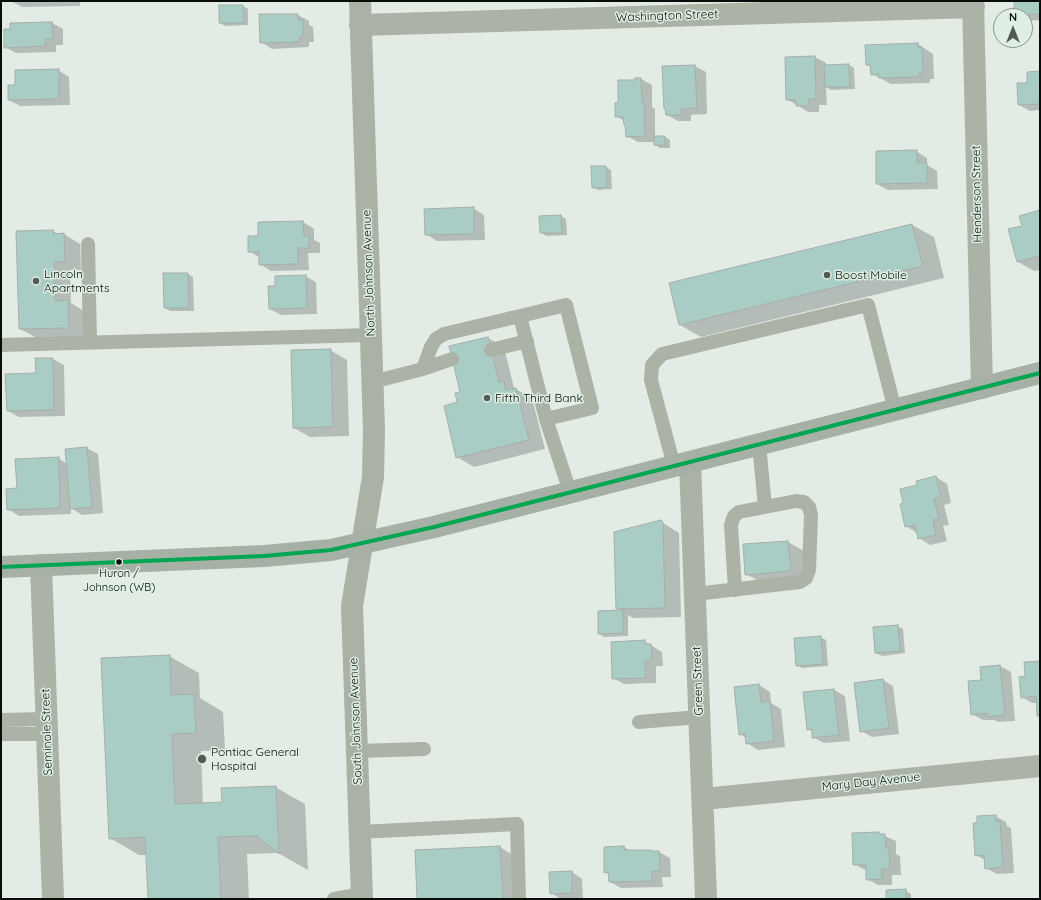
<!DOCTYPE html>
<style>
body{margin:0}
#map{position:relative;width:1041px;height:900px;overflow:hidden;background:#e2ece5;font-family:Quicksand,sans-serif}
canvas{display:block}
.frame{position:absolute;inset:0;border:2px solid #080d0a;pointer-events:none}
.north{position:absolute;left:993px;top:8px;width:40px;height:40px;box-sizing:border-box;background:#dfefe4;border:1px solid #89958d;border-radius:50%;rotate:0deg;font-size:11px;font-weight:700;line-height:16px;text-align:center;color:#080d0a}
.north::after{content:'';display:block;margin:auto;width:14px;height:18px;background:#545b57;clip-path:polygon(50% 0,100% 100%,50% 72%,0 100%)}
</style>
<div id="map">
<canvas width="1041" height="900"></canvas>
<div class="frame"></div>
<div class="north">N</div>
</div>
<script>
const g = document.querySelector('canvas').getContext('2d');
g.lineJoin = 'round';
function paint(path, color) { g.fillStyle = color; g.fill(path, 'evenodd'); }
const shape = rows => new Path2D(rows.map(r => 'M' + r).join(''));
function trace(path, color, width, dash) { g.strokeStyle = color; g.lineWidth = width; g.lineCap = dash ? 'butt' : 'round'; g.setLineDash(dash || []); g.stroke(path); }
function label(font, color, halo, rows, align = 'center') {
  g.font = font + ' Quicksand,sans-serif'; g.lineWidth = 3; g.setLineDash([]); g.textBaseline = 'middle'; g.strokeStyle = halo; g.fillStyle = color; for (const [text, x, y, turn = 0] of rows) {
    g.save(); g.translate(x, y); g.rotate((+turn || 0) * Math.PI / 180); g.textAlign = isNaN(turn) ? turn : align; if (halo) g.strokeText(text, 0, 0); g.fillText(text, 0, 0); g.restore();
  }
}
paint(shape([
 [11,1,80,1,80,6,22,7],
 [1015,1,1040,1,1040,20,1026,21,1025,16,1018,16,1015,14],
 [220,6,243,6,248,9,248,25,225,26,220,23],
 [298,15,309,21,309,25,313,27,314,42,309,42,309,47,272,49,261,42],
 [52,23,63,29,63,45,56,45,56,52,16,53,5,47],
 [918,44,933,54,934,79,930,79,930,83,891,84,872,74,872,67,867,65],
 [815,57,826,63,826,65,849,65,854,68,855,89,831,90,826,87,827,105,819,105,819,112,808,112,787,99],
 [695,66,706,72,707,114,691,115,691,121,678,121,667,115],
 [58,70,69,77,70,105,20,106,9,100,16,86],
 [1040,72,1040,110,1030,111,1019,105],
 [641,79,652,85,652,107,655,109,655,137,665,137,670,140,670,148,660,148,655,145,655,142,638,142,627,136,625,121,616,116,619,104,636,81],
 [916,151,927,158,927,165,937,171,938,189,888,190,877,184],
 [592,167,606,167,611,170,612,189,598,190,593,187],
 [473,208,484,215,485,240,437,241,426,234],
 [1040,211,1040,270,1034,271,1018,262,1023,227],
 [561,216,566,219,567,235,546,236,541,232],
 [303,222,314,229,314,240,320,243,320,253,308,253,309,270,271,271,260,264,260,258,249,251,259,237],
 [912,225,934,237,944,278,701,337,680,325,670,284],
 [53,231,59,235,64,234,80,244,81,270,70,270,71,303,84,311,85,337,37,338,20,329],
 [188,274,193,277,194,311,170,311,165,308],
 [305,276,316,282,317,314,281,315,270,309,276,287],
 [488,338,504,347,514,388,532,398,545,449,474,467,457,457,458,403],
 [330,350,347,360,349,436,310,437,294,428],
 [53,359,64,365,65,416,19,417,8,411,37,374],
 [87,448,98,454,103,513,82,515,71,508,71,514,19,516,8,509,58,458,67,464],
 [936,477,947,484,951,503,944,505,949,525,943,526,947,541,930,545,919,538,917,533,906,526,904,504,918,485],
 [660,521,679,533,681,617,633,618,628,615,628,636,604,637,599,634,622,611,617,609],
 [788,542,804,551,807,580,762,583,746,574],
 [897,626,903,629,905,653,882,656,876,653],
 [820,637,826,640,828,666,802,668,797,665],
 [644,641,662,652,663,666,656,666,656,683,624,684,613,678],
 [169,656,199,673,200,698,223,712,225,750,201,751,203,804,223,803,275,787,305,804,308,870,278,853,247,854,249,899,149,899,147,855,139,855,110,838],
 [1040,662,1040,716,1038,715,1037,703,1032,703,1022,697,1026,677],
 [1000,666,1011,672,1015,721,999,722,994,720,983,720,972,714,982,681],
 [883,680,893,686,899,734,872,737,861,731],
 [759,685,770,692,771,703,781,709,785,747,758,750,747,743,746,738,740,734],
 [834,690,845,696,850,741,824,743,813,737,813,732,808,729],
 [995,816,1006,822,1007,826,1011,828,1014,873,997,874,986,868,985,860,976,855,979,824],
 [878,833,896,841,896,854,900,856,901,875,892,875,892,885,878,885,867,879,867,871,854,864],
 [500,847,521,860,523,899,418,899,416,851],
 [624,847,631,851,651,851,653,852,659,852,670,858,671,877,662,877,663,887,621,888,610,882,610,874,605,872],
 [572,872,582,879,583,899,561,899,551,893],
 [906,891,911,894,911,899,887,899]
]), '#0003');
const building = shape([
 [1014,1,1040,1,1040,14,1014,15,1014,1],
 [219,5,243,5,244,23,219,23,219,5],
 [259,14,298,14,298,20,303,20,303,36,299,37,299,42,260,43,259,14],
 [52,22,53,39,45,39,46,46,4,48,4,29,10,29,10,23,52,22],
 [918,43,918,47,922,47,923,73,919,73,919,77,879,78,879,74,871,75,870,65,866,65,865,45,918,43],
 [815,56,816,99,809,99,809,106,796,106,796,100,786,100,785,57,815,56],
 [849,64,850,87,825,87,824,65,849,64],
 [695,65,697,108,681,109,681,115,666,115,665,109,664,109,662,66,695,65],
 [59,69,59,99,8,100,8,85,15,85,15,70,59,69],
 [1040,71,1040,104,1018,105,1017,83,1027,83,1027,72,1040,71],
 [635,78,641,78,642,102,644,102,645,136,626,137,625,125,624,125,623,117,615,117,615,103,618,103,618,80,635,80,635,78],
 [654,136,665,136,665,145,654,145,654,136],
 [917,150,917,163,927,163,927,183,876,184,876,151,917,150],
 [591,166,606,166,607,187,592,188,591,166],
 [474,207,474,234,425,235,424,209,474,207],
 [1040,210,1040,256,1017,262,1008,229,1022,226,1019,216,1040,210],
 [561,215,562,233,540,233,539,216,561,215],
 [303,221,304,236,309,236,309,248,298,248,298,264,259,265,259,252,248,252,248,236,258,236,258,222,303,221],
 [912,224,923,266,679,325,669,283,912,224],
 [53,230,53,234,64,233,65,262,54,262,55,301,68,300,69,328,19,329,16,231,53,230],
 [163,273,188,273,189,308,164,308,163,273],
 [306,275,307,308,269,309,268,286,275,286,275,276,306,275],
 [488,337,499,382,504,381,506,390,516,388,529,440,456,458,444,406,457,402,455,393,460,392,449,346,488,337],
 [331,349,333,427,293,428,291,350,331,349],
 [35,358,53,358,54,410,7,411,5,374,36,373,35,358],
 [87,447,92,507,70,509,65,449,87,447],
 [59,457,60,508,7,510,6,489,17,488,15,459,59,457],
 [936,476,941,497,934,499,939,519,933,520,936,535,918,539,915,525,905,527,900,504,903,503,900,489,917,485,916,481,936,476],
 [661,520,663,522,665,608,616,609,614,532,661,520],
 [788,541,791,571,745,575,743,544,788,541],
 [623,610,623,633,598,634,598,611,623,610],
 [898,625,900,651,875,653,873,627,898,625],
 [821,636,823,664,796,666,794,638,821,636],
 [645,640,645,644,651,644,652,660,645,661,646,678,612,679,611,642,645,640],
 [170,655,171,695,194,694,196,733,172,734,175,804,222,802,221,788,276,786,279,854,257,836,218,837,221,899,148,899,145,837,109,839,101,658,170,655],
 [1040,661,1040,716,1037,716,1036,696,1021,698,1019,677,1025,676,1024,662,1040,661],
 [1000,665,1005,715,987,717,987,713,971,715,968,681,981,680,980,667,1000,665],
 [883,679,889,728,860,732,854,683,883,679],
 [759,684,761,702,770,701,774,741,746,744,745,734,739,735,734,687,759,684],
 [834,689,839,735,812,738,812,729,807,730,803,692,834,689],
 [996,815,996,821,1000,821,1003,867,985,869,984,855,975,856,973,823,977,823,977,816,996,815],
 [879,832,879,834,885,834,886,848,889,848,890,869,882,869,882,879,866,880,866,865,853,865,852,833,879,832],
 [500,846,503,899,417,899,415,850,500,846],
 [624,846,624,850,651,850,651,851,659,851,660,871,652,871,652,881,609,882,608,872,604,873,604,847,624,846],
 [572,871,572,893,550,894,549,872,572,871],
 [906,889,906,899,886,899,886,890,906,889]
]);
paint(building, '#a9ccc5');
trace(building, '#a6aeaa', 1);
trace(shape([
 [88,244,90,342],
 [1,345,371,335],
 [491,350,527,341],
 [423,369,431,347,436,339,444,334,520,316],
 [372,382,423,369,452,359],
 [546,419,592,408,566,305,520,316,546,419,570,492],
 [759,444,765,507],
 [674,466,651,380,652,365,662,354,868,305,895,410],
 [695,594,800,582,806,578,809,570,811,515,809,507,804,502,796,501,739,512,734,516,731,525,735,590],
 [1,720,46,719],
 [639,722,699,717],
 [1,734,47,734],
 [357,751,424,749],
 [360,832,517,824,519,899],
 [334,899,362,894]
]), '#abb3a7', 14);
trace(shape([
 [973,1,982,388],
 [360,25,974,7],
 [690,462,706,899],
 [41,565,53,899],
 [703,799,1040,766]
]), '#abb3a7', 22);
trace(shape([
 [360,1,374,430,373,477,352,606,362,899]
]), '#aab1a5', 22);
trace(shape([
 [1,567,264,556,331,550,434,527,1040,373]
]), '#a6b0a4', 22);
trace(shape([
 [1,567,264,556,331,550,434,527,1040,373]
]), '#00a651', 4);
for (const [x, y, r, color] of [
 [827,275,4,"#545b57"],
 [36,281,4,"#545b57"],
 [487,398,4,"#545b57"],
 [119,562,3.5,"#080d0a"],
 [202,759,5,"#545b57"]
]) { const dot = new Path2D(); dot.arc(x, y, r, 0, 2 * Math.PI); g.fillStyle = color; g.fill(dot); trace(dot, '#dfefe4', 1.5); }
label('11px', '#080d0a', '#dfefe4', [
 ["Huron /",119,574],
 ["Johnson (WB)",119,588]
]);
label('12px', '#080d0a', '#dfefe4', [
 ["Washington Street",667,16,-2],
 ["Henderson Street",977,194,-91],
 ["North Johnson Avenue",369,273,-92],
 ["Green Street",698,681,-92],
 ["South Johnson Avenue",356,721,-92],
 ["Seminole Street",47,732,-92],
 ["Mary Day Avenue",871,782,-6]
]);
label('12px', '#080d0a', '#dfefe4', [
 ["Lincoln",44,274],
 ["Apartments",44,288],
 ["Boost Mobile",835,275],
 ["Fifth Third Bank",495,398],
 ["Pontiac General",211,752],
 ["Hospital",211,766]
], 'left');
</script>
